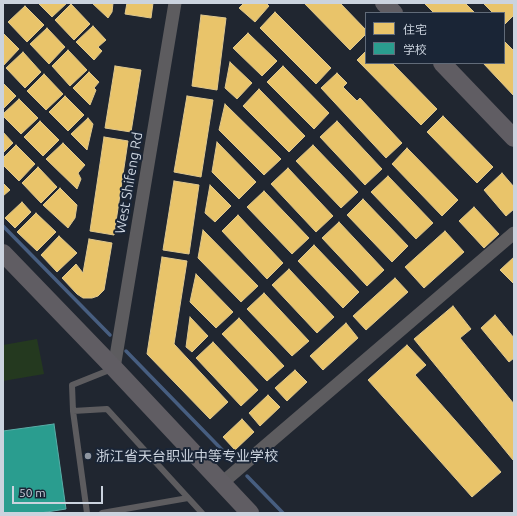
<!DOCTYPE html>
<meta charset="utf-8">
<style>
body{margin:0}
#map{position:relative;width:517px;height:516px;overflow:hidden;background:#202630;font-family:Ubuntu,"Noto Sans SC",sans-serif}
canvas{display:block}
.frame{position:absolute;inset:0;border:4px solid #cbd3de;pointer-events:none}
.legend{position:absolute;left:365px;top:12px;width:140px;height:52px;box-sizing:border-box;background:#1a2536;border:1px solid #616b79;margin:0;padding:5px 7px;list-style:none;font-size:12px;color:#cbd3de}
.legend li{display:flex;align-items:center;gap:8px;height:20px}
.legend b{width:20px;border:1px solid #616b79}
.scale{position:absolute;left:12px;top:486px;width:91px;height:18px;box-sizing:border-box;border:2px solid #cbd3de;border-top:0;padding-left:5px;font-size:12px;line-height:14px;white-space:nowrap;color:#cbd3de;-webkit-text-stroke:3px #1a2536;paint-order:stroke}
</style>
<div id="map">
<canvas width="517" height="516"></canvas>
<div class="frame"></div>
<ul class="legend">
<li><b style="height:11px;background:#e9c46a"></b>住宅</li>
<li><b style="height:11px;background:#2a9d8f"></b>学校</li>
</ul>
<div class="scale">50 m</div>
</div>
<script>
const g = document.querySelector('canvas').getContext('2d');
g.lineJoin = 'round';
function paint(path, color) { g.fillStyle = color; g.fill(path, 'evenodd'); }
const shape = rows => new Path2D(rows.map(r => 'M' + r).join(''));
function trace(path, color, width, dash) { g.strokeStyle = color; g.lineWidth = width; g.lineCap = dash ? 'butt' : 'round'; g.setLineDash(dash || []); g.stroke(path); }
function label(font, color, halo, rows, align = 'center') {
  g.font = font + ' Ubuntu,"Noto Sans SC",sans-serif'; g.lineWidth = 4; g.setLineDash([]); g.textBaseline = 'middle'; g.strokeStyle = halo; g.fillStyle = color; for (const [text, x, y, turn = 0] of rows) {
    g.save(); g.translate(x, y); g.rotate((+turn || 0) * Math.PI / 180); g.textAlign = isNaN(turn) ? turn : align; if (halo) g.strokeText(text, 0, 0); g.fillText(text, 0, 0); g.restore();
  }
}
paint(shape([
 [37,339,44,374,3,381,3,345]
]), '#24391f');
const homes = shape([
 [38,3,67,3,52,17,38,3],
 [92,3,113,3,112,12,108,18,92,3],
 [127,3,153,3,151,18,125,14,127,3],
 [244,3,266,3,269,6,255,22,239,8,244,3],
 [304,3,340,3,366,30,366,34,350,50,304,3],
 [424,3,465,3,475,13,434,13,424,3],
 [483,3,513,3,514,15,505,24,504,13,493,13,483,3],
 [71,4,90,24,74,40,55,20,71,4],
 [25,6,44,25,27,42,8,22,25,6],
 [275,12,331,68,316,84,260,28,275,12],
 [201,15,226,18,217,90,192,86,201,15],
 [93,26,106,40,98,47,102,51,94,60,76,42,93,26],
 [47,28,65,47,49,64,30,44,47,28],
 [3,33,19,49,3,66,3,33],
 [248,33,277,61,262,76,233,48,248,33],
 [504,41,514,51,514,96,483,63,504,63,504,41],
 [68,50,87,70,70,86,52,66,68,50],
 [366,51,366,63,392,63,437,109,421,125,357,60,366,51],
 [23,52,41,72,25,88,6,68,23,52],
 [230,62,252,83,237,99,225,88,230,62],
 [115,66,141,70,131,132,105,128,115,66],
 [283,66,329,113,314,129,267,82,283,66],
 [89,72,99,82,94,88,96,90,90,105,73,88,89,72],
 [337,73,347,83,343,87,357,101,360,98,402,143,386,158,321,88,337,73],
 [44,74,63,94,46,110,27,91,44,74],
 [3,83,16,96,3,109,3,83],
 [259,89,305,136,289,152,243,106,259,89],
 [65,96,84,115,68,131,49,112,65,96],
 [187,96,213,100,201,177,174,172,187,96],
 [19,99,38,118,21,134,3,116,3,114,19,99],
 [225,104,281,159,264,175,219,130,225,104],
 [443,116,493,167,477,183,427,132,443,116],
 [88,118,93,124,87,150,71,134,88,118],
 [40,121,59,140,43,156,24,137,40,121],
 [337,121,382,169,365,185,320,137,337,121],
 [3,132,13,143,3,153,3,132],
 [104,137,128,141,114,235,90,231,104,137],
 [217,142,256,182,239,199,212,172,217,142],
 [63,143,85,165,78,173,81,179,77,189,46,159,63,143],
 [16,145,35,164,19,181,3,165,3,158,16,145],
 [313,145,358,192,341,208,296,161,313,145],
 [407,148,458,200,442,216,392,164,407,148],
 [38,167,57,187,41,203,22,183,38,167],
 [288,168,333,216,316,232,271,184,288,168],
 [502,173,514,187,514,209,506,216,484,190,502,173],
 [388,176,433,223,416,239,371,192,388,176],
 [174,181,199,185,189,254,163,250,174,181],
 [3,183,10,190,3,196,3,183],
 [210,185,231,206,215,222,205,213,210,185],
 [60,188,77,205,75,218,68,228,43,205,60,188],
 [264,191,309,238,292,254,247,207,264,191],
 [363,199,408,246,392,262,347,215,363,199],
 [22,202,31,212,15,228,5,218,22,202],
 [474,207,499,234,484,248,459,221,474,207],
 [36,213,56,232,37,251,17,232,36,213],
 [238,215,283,263,267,279,222,231,238,215],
 [339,222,384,270,367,286,322,238,339,222],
 [203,230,258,286,241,302,198,258,203,230],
 [445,231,464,252,424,288,405,267,445,231],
 [59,236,77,253,57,272,41,255,59,236],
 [89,239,112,243,104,290,98,296,92,298,83,298,77,294,62,278,76,264,83,273,89,239],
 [314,245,359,292,343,308,298,261,314,245],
 [162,257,187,261,174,344,228,402,210,419,147,354,162,257],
 [514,257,514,284,500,270,514,257],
 [289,269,334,317,317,333,272,285,289,269],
 [196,274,233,312,216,328,190,302,196,274],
 [395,278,408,292,366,330,353,316,395,278],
 [264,293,309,341,292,356,247,309,264,293],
 [453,306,471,329,460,338,514,404,514,459,513,460,414,339,453,306],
 [495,315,514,338,514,358,509,362,481,328,495,315],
 [190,317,208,336,192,352,186,347,190,317],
 [239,318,284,366,267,381,222,334,239,318],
 [346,323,358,338,323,370,310,356,346,323],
 [213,342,258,390,241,406,196,358,213,342],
 [407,345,426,365,415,375,501,472,472,497,368,380,407,345],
 [295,370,307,382,287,401,275,388,295,370],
 [268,395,280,407,260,426,249,413,268,395],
 [242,419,254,432,235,450,223,437,242,419]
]);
paint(homes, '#e9c46a');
trace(homes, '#e0c88d', 1);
const schools = shape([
 [54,424,66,509,40,513,3,513,3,431,54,424]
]);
paint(schools, '#2a9d8f');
trace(schools, '#5aada7', 1);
trace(shape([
 [3,226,110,335],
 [126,351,232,460],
 [247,476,283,513]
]), '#475e80', 3.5);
trace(shape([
 [73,411,107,409,202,513],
 [87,513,73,411,72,385,112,369],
 [102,513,188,498]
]), '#5d5c5f', 6);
trace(shape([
 [114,368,175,3],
 [222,483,514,233]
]), '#5d5c5f', 13);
trace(shape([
 [384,3,394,13],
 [442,63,514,138],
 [3,253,114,368,250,513]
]), '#605d63', 18);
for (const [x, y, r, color] of [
 [88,456,4,"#8f96a1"]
]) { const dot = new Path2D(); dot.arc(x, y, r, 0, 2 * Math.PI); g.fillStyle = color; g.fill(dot); trace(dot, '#1a2536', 1.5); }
label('14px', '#cbd3de', '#1a2536', [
 ["West Shifeng Rd",129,183,-80]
]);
label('14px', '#cbd3de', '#1a2536', [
 ["浙江省天台职业中等专业学校",96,456]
], 'left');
</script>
